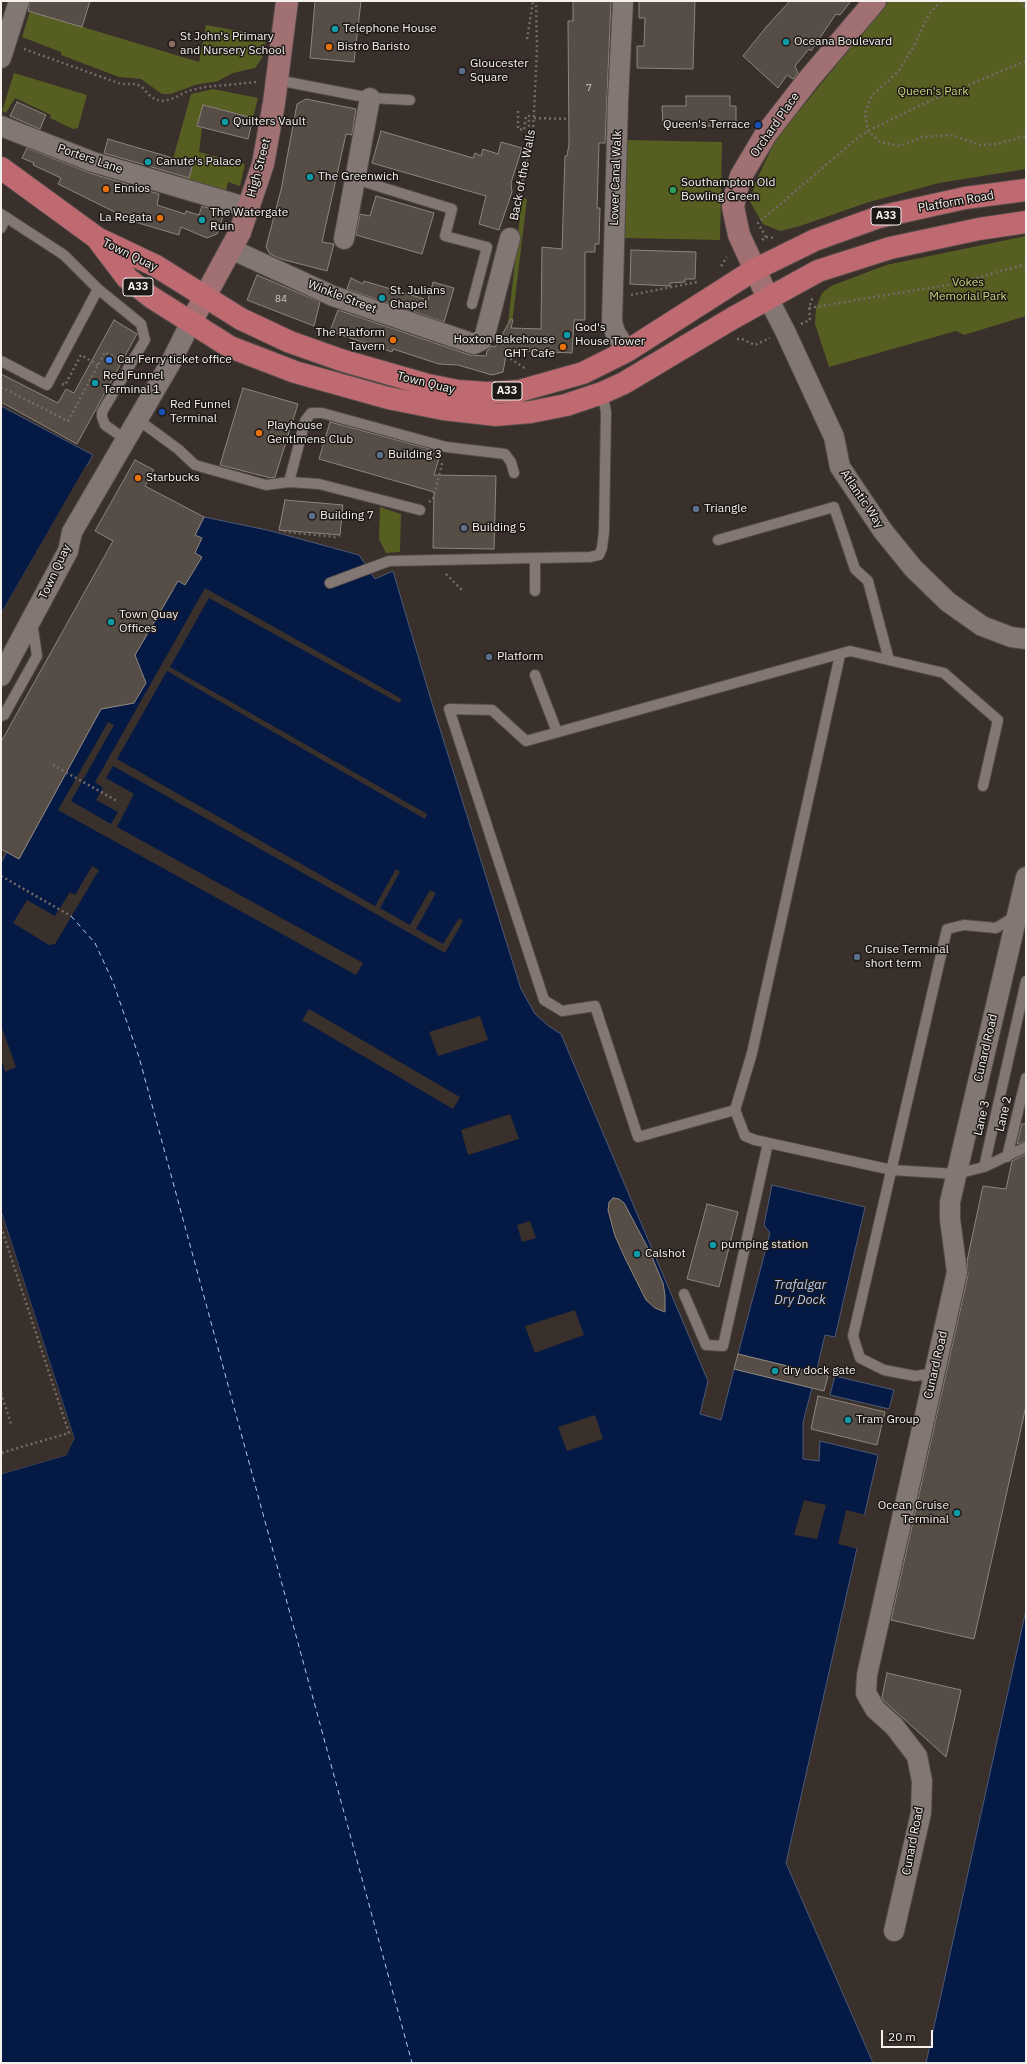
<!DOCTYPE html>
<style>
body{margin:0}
#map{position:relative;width:1027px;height:2064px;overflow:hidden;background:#392f2b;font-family:"IBM Plex Sans",sans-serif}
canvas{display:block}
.frame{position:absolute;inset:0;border:2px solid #f6f0ed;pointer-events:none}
.scale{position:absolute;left:881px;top:2030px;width:52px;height:18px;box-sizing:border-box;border:2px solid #f6f0ed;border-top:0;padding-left:5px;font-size:12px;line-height:14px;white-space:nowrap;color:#f6f0ed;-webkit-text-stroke:3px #1d1917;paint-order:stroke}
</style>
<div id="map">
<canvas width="1027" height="2064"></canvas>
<div class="frame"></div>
<div class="scale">20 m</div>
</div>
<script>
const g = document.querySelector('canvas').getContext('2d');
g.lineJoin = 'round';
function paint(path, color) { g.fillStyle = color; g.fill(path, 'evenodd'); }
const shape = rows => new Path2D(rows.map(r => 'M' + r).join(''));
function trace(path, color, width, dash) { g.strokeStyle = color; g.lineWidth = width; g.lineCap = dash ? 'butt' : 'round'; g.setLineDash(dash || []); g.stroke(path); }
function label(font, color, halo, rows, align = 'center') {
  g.font = font + ' "IBM Plex Sans",sans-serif'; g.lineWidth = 3; g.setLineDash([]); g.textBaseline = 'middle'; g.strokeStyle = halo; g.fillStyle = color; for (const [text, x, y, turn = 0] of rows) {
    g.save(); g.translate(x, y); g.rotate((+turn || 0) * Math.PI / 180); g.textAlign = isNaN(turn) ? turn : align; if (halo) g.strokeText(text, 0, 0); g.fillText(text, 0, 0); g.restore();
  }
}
paint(shape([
 [889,1,1026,1,1026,169,939,183,869,202,800,226,780,231,763,224,750,202,755,183,776,139],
 [30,11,199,62,206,25,267,36,262,58,255,68,233,73,218,81,195,85,171,94,162,94,141,79,119,77,61,55,61,52,22,37],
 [14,73,87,95,78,128,73,129,50,118,51,115,15,98,6,113,2,111],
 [213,89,258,98,253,118,203,105,197,126,202,128,199,152,245,164,240,186,228,182,225,194,187,184,193,165,173,159,191,94],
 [626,140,722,142,720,240,625,238],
 [522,198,527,199,512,324,508,324],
 [1026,236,1026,316,964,335,956,331,829,367,815,324,816,308,822,293,831,286,886,265],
 [380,507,401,514,400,552,386,553,379,539]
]), '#575e21');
const water = shape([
 [1,406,93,455,1,614,1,406],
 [204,517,267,530,359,555,375,579,393,571,431,700,521,989,535,1014,550,1027,561,1034,708,1381,700,1414,721,1420,734,1369,812,1388,803,1422,803,1459,819,1461,820,1441,878,1455,786,1863,873,2063,1,2063,1,1474,66,1455,74,1438,1,1211,1,863,7,852,19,859,101,709,134,703,135,655,173,590,165,586,193,571,201,557,195,553,195,535,204,517],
 [772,1185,865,1207,835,1337,825,1335,816,1373,738,1354,770,1233,764,1225,772,1185],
 [835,1376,894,1390,889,1409,830,1395,835,1376],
 [1026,1610,1026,2063,926,2063,1026,1610]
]);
paint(water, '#041944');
trace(water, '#4d5a77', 1);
paint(shape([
 [86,465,88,466,1,616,1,614],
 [205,588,402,699,399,703,209,598,170,667,427,814,425,819,167,671,117,759,375,906,396,869,400,872,380,908,410,925,430,890,436,893,416,929,443,944,459,918,463,921,445,953,113,766,106,778,134,794,117,827,363,963,356,975,58,810,108,722,114,725,71,801,111,824,118,812,96,800,103,788,95,782],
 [92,866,99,870,55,944,49,945,13,923,27,900,55,916,70,892,75,895],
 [309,1009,460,1097,453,1109,302,1020],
 [480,1016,488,1040,438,1056,429,1032],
 [1,1025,16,1067,5,1072,1,1059],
 [510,1114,519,1139,468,1155,461,1130],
 [1,1211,74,1438,67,1455,1,1474,1,1472,65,1454,72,1438,1,1218],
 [530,1221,536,1238,522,1242,517,1225],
 [575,1310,584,1335,535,1353,525,1326],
 [595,1415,603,1439,567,1451,558,1427],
 [804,1500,826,1505,817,1539,794,1535],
 [846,1510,866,1515,858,1549,838,1544]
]), '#392f2b');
trace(shape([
 [71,916,95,943,113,982,139,1057,412,2063]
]), '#afc9f6', 1, [5, 4]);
const building = shape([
 [30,1,90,1,82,27,28,11,30,1],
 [315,1,361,1,354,62,310,58,315,1],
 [573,1,611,1,605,143,599,143,597,208,600,208,599,244,595,244,595,252,585,252,585,320,574,320,572,353,507,350,503,372,492,375,458,365,439,364,393,349,392,352,330,331,338,310,470,355,486,356,487,351,492,346,495,347,511,319,513,320,511,328,541,329,542,247,562,249,565,156,567,156,569,144,568,21,573,21,573,1],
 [639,1,695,1,693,69,637,68,637,46,644,46,645,18,639,18,639,1],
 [790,1,851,1,840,15,836,14,811,51,809,49,795,66,798,73,793,79,787,75,778,88,743,56,767,26,790,1],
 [686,96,730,96,730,106,736,106,736,126,663,126,662,106,686,106,686,96],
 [306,99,356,109,352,135,346,134,322,242,334,244,327,271,281,259,270,254,266,247,281,190,297,104,306,99],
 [17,102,46,115,40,129,10,116,17,102],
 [203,105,253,118,248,139,197,126,203,105],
 [381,131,473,158,475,153,481,156,483,149,498,154,501,142,522,148,511,183,512,192,499,230,479,224,486,196,372,163,381,131],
 [108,139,193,164,189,178,104,153,108,139],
 [27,148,90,173,159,194,157,205,185,214,186,211,199,215,202,206,224,213,219,229,217,234,207,238,181,227,179,235,135,222,58,184,61,178,33,165,34,163,22,158,27,148],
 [376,196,434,213,422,254,356,235,360,214,370,216,376,196],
 [631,250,696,252,695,279,685,279,685,282,670,283,670,286,630,284,631,250],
 [257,275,320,302,314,326,247,300,257,275],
 [351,278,363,284,364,281,428,300,433,282,454,288,444,322,347,289,351,278],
 [114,320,137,334,77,444,1,402,1,374,58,403,66,389,74,393,114,320],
 [243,388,298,404,275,477,271,478,220,465,243,388],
 [330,422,441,452,434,475,496,476,494,549,433,548,434,492,319,459,330,422],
 [135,460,154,470,145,486,204,517,195,535,202,538,195,553,202,557,185,585,178,581,135,655,146,683,134,703,101,709,19,859,1,849,1,742,113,541,95,531,135,460],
 [285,500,343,505,340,535,279,530,285,500],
 [1022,1124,1026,1124,1026,1141,1017,1144,1022,1124],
 [1026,1154,1026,1406,974,1639,891,1620,968,1275,967,1261,983,1186,1006,1189,1012,1161,1026,1154],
 [613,1198,619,1199,624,1203,649,1250,663,1283,665,1295,665,1312,655,1308,646,1300,625,1258,615,1236,608,1210,609,1202,613,1198],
 [707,1204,738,1212,719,1287,687,1279,707,1204],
 [738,1354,828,1376,824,1391,734,1369,738,1354],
 [818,1396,885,1412,877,1445,811,1429,818,1396],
 [887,1673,961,1690,946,1757,883,1700,882,1697,887,1673]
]);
paint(building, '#554d46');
trace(building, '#8d857c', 1);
const lane = shape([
 [277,80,370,98,410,100],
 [355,179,452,209,445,236,487,247,472,304],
 [1,214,64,255,98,289,141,324,145,340,102,412,102,417,105,425,125,439],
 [1,228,6,217],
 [1,361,47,385,98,289],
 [137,419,178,449,195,465,266,485,289,482,319,484,420,510],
 [289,482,305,421,311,413,322,413,446,447,505,454,511,462,514,473],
 [718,540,834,507,855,569,868,581,889,660],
 [330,583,389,561,535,558],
 [535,591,535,558,590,557,599,555,602,548,604,532,606,412,602,393],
 [535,675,557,732],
 [1,716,4,715,37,656,32,622],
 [983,786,998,720,944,673,850,651,526,741,492,710,449,709,544,1000,562,1011,595,1006,638,1137,735,1110,745,1136,755,1140,892,1170,956,1174,984,1167,1026,1147],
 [735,1110,752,1053,840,655],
 [1007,1157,1026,1078],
 [984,1167,1026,981],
 [684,1294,706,1345,723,1346,768,1143],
 [935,1373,915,1376,884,1370,860,1358,853,1336,947,929,964,925,996,928,1016,916]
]);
const street = shape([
 [623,1,618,101,612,322,615,332,627,351],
 [1,58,19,1],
 [1,126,93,162,249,208],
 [344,239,370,98],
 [231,249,333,296,474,344,482,340,485,335,510,238],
 [768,298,785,331,834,437,840,467,883,531,913,568,948,602,982,626,1011,637,1026,639],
 [1,676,68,551,72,532,170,364,191,322],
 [894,1931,921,1813,922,1781,917,1756,894,1726,875,1709,866,1693,867,1675,957,1272,950,1219,950,1202,1026,877]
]);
const secondary = shape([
 [768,298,739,235,733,207,736,192,741,176,766,134,808,80,875,1],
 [191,322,240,232,263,164,274,103,287,1]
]);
const primary = shape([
 [1,168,97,238,156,266,241,319,290,342,341,360,428,385,458,391,487,393,519,391,583,373,627,351,754,270,815,240,879,217,965,198,1026,190],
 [99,241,127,278,151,297,230,347,295,372,388,398,443,409,496,415,531,412,566,405,602,393,624,383,733,318,818,271,890,248,979,229,1026,222]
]);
trace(lane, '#534b48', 12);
trace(street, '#534b48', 22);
trace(secondary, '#534b48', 24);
trace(primary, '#534b48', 24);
trace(shape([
 [941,1,929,14,915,44,898,72,872,95,865,113,868,131,880,142,900,146,922,137,951,135,980,145,996,144,1026,136],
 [1021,1,1026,8],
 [527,39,533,1],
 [24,49,121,84,136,84,142,87,149,95,156,100,164,101,174,98,188,91,205,87,257,82],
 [518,111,518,129,524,130,526,116,529,116,529,131,533,133],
 [534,118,569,119],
 [514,220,533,133,537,50,536,1],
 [766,237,758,223,854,141,868,131,925,103,1026,61],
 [762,240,766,237,774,238],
 [721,266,727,257],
 [631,295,697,282],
 [809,308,959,283,1026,264],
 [801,324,810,320,809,308,813,296],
 [737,339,742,339,755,345,770,338],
 [506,356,526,369],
 [193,357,200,360,211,358],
 [62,384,65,385,81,355,98,365],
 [1,387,68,421,105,352,119,359],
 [429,502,433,499,443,460],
 [279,530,287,532,335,537,340,535],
 [446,574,463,591],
 [53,765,117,801],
 [1,876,71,916],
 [1,1227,69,1433,1,1453],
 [1,1393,11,1424]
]), '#746b68', 2.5, [2, 3]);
trace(lane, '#837773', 10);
trace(street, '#837773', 20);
trace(secondary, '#a17072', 22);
trace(primary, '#be6a70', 22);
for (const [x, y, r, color] of [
 [335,29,4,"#0f9aa8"],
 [786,42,4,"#0f9aa8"],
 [172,44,4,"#8d6e63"],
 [329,47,4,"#e8710a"],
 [462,71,4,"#5c6f8a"],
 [225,122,4,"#0f9aa8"],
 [758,125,4,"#1a4fb4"],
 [148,162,4,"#0f9aa8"],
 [310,177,4,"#0f9aa8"],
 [106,189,4,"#e8710a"],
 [673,190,4,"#2e9e5b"],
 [160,218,4,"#e8710a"],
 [202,220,4,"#0f9aa8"],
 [382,298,4,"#0f9aa8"],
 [567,335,4,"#0f9aa8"],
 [393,340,4,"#e8710a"],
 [563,347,4,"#e8710a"],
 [109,360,4,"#3f7fe0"],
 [95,383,4,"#0f9aa8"],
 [162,412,4,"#1a4fb4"],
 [259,433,4,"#e8710a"],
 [380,455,4,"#5c6f8a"],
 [138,478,4,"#e8710a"],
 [696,509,4,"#5c6f8a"],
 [312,516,4,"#5c6f8a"],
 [464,528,4,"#5c6f8a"],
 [111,622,4,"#0f9aa8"],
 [489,657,4,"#5c6f8a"],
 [857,957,4,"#5c6f8a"],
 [713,1245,4,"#0f9aa8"],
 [637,1254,4,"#0f9aa8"],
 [775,1371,4,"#0f9aa8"],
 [848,1420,4,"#0f9aa8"],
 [957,1513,4,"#0f9aa8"]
]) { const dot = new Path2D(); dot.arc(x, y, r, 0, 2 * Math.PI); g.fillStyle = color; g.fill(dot); trace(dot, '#1d1917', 1.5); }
label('10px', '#cec7c3', null, [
 ["7",589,88],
 ["84",281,299]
]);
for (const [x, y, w] of [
 [886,216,30],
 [138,287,30],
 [507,391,30]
]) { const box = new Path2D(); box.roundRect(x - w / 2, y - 9, w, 18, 3); g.fillStyle = '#1d1917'; g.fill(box); trace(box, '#f6f0ed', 1); }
label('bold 11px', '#f6f0ed', null, [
 ["A33",886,216],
 ["A33",138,287],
 ["A33",507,391]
]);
label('12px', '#f6f0ed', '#1d1917', [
 ["Telephone House",343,29],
 ["St John's Primary",180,37],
 ["and Nursery School",180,51],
 ["Oceana Boulevard",794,42],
 ["Bistro Baristo",337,47],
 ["Gloucester",470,64],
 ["Square",470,78],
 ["Quilters Vault",233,122],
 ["Queen's Terrace",750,125,"right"],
 ["Canute's Palace",156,162],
 ["The Greenwich",318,177],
 ["Southampton Old",681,183],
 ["Bowling Green",681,197],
 ["Ennios",114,189],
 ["The Watergate",210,213],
 ["Ruin",210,227],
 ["La Regata",152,218,"right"],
 ["St. Julians",390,291],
 ["Chapel",390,305],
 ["God's",575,328],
 ["House Tower",575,342],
 ["The Platform",385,333,"right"],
 ["Tavern",385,347,"right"],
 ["Hoxton Bakehouse",555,340,"right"],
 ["GHT Cafe",555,354,"right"],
 ["Car Ferry ticket office",117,360],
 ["Red Funnel",103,376],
 ["Terminal 1",103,390],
 ["Red Funnel",170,405],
 ["Terminal",170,419],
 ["Playhouse",267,426],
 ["Gentlmens Club",267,440],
 ["Building 3",388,455],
 ["Starbucks",146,478],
 ["Triangle",704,509],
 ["Building 7",320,516],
 ["Building 5",472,528],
 ["Town Quay",119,615],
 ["Offices",119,629],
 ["Platform",497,657],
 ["Cruise Terminal",865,950],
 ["short term",865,964],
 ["pumping station",721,1245],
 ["Calshot",645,1254],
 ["dry dock gate",783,1371],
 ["Tram Group",856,1420],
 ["Ocean Cruise",949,1506,"right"],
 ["Terminal",949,1520,"right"]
], 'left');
label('12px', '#c6d277', '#1d1917', [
 ["Queen's Park",933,92],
 ["Vokes",968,283],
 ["Memorial Park",968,297]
]);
label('12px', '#f6f0ed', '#1d1917', [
 ["Orchard Place",775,125,-55],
 ["Porters Lane",90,159,19],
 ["High Street",259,168,-75],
 ["Back of the Walls",523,175,-79],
 ["Lower Canal Walk",616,178,-88],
 ["Platform Road",956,202,-10],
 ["Town Quay",130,255,26],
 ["Winkle Street",342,297,21],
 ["Town Quay",426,383,14],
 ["Atlantic Way",862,499,56],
 ["Town Quay",55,572,-65],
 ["Cunard Road",986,1048,-77],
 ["Lane 2",1004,1114,-77],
 ["Lane 3",982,1118,-77],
 ["Cunard Road",936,1365,-77],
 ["Cunard Road",913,1841,-79]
]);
label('italic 13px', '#afc9f6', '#1d1917', [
 ["Trafalgar",800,1285],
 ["Dry Dock",800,1300]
]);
</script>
